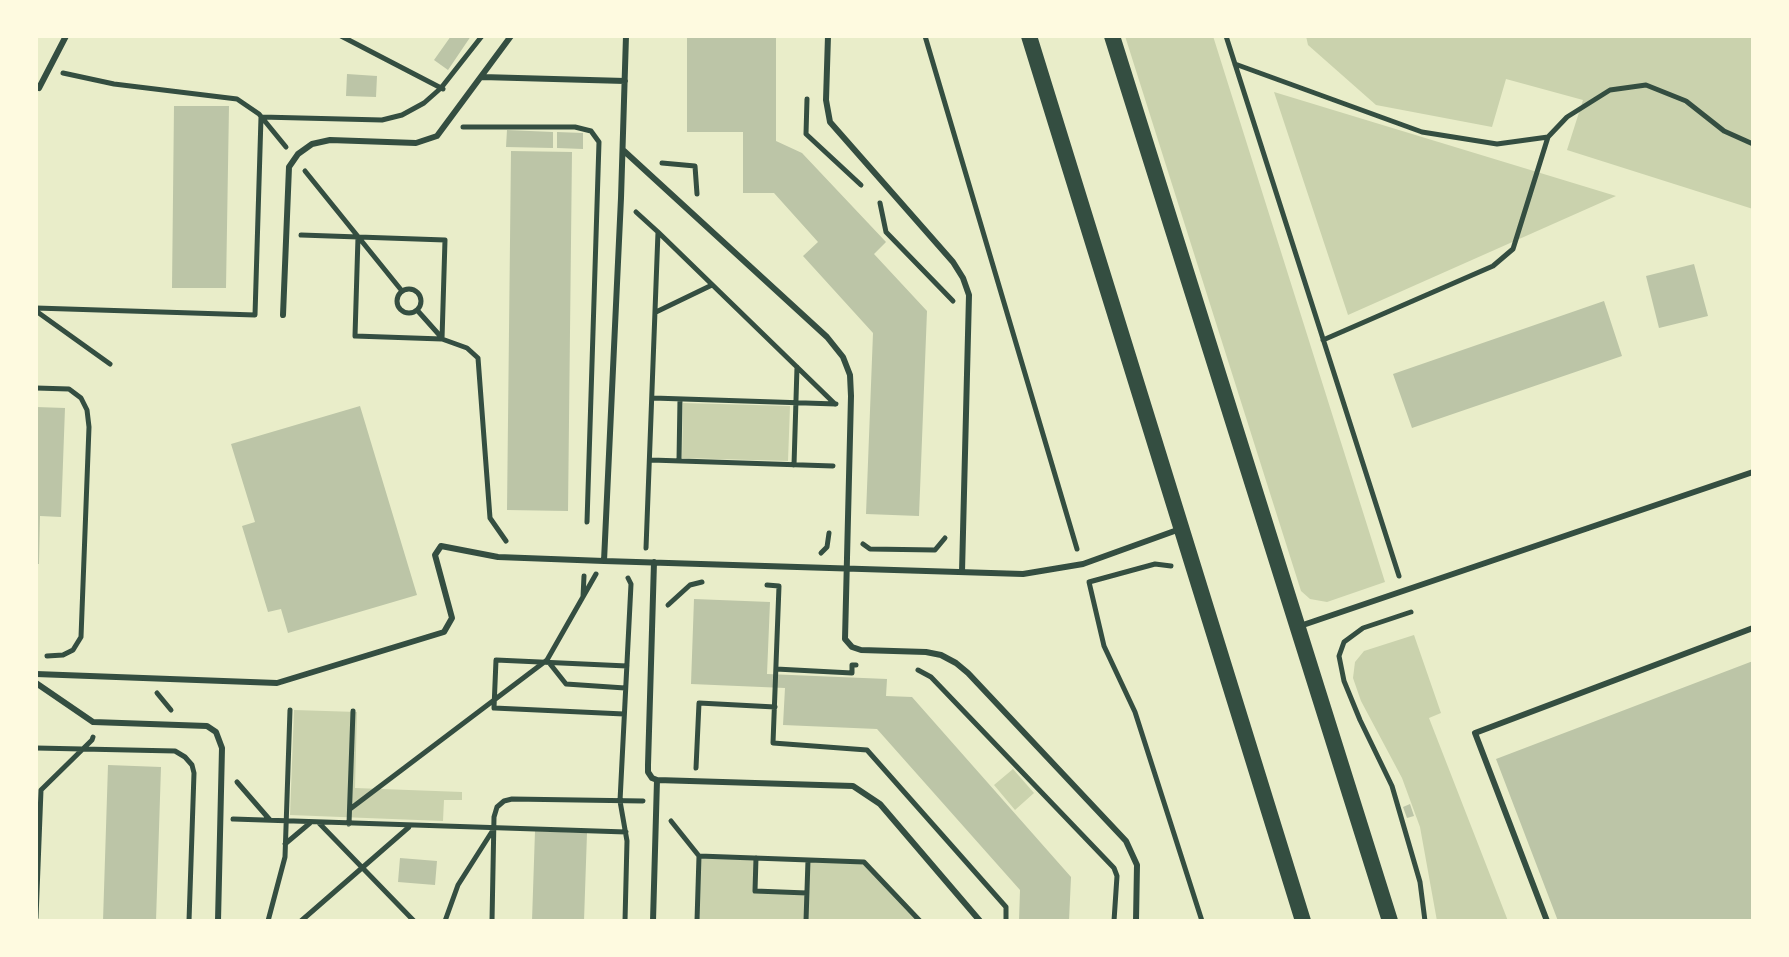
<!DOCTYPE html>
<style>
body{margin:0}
#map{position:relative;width:1789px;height:957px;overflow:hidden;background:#e9edc9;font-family:Arial,sans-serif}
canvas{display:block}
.frame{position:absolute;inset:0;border:38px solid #fefae0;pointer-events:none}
</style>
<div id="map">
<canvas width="1789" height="957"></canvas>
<div class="frame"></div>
</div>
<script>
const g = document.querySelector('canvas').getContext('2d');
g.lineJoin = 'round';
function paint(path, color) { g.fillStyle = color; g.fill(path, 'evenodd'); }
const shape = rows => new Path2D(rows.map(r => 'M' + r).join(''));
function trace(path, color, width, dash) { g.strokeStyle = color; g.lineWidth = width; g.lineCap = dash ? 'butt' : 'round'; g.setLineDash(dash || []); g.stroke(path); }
paint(shape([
 [1125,36,1213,36,1385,582,1327,602,1310,599,1301,591],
 [1306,36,1753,36,1753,209,1567,150,1583,100,1506,79,1492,127,1376,105,1308,45],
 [1274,92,1616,196,1348,315],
 [683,403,790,406,788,461,682,458],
 [1414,635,1441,713,1429,718,1508,921,1437,921,1420,827,1402,778,1361,701,1353,678,1355,662,1364,651],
 [294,710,357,712,355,788,462,792,462,800,444,800,443,821,290,815],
 [1013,769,1034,793,1015,810,994,785],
 [699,856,756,858,755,891,807,893,808,860,864,862,920,921,697,921]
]), '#cad2ad');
paint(shape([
 [451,36,471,36,448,70,434,60],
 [687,36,776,36,776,141,802,153,886,242,874,254,927,311,919,516,866,514,873,333,803,256,818,242,774,193,743,193,743,132,687,132],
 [347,74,377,76,376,97,346,96],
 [174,106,229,106,226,288,172,288],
 [507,130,553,132,553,148,506,147],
 [557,132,583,133,583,149,557,148],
 [511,151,572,152,568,511,507,510],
 [1694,264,1708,316,1659,328,1646,276],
 [1604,301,1622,356,1412,428,1393,374],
 [360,406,417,595,288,633,281,609,268,612,242,526,255,522,231,444],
 [36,407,65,408,61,517,40,516,39,564,36,564],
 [694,599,770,602,767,674,887,679,886,696,912,697,1071,877,1069,921,1019,921,1020,890,877,729,783,725,785,688,691,684],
 [1753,661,1753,921,1558,921,1496,759],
 [108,765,161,767,156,921,103,921],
 [1410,804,1414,816,1407,818,1403,807],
 [535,831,587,833,584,921,532,921],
 [400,858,437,861,435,885,398,882]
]), '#bcc5a7');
trace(shape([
 [341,36,443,89],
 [925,36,1077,549],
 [1226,36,1399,576],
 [1235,64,1422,132,1497,144,1548,137],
 [63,73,114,84,237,99,259,114,286,147],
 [807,99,806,134,861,185],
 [463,127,575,127,591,131,599,142,587,522],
 [662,163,695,166,697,194],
 [305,171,402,291],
 [880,203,886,232,953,301],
 [636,212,658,232,646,548],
 [658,232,835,404],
 [301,235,445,240,442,339],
 [358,237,355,336,442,339,467,348,478,358,490,518,506,541],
 '397 301a12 12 0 1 1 24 0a12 12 0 1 1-24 0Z',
 [36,308,255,315,261,117,382,120,402,115,424,103,441,88,482,36],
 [417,310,442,338],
 [36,311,110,364],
 [656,312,712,285],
 [1323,340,1493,266,1513,249,1548,137,1567,117,1610,90,1646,85,1686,101,1724,131,1753,144],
 [36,388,69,389,81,398,87,410,89,427,81,637,73,650,63,655,47,656],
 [653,398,836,404],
 [651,460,833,466],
 [679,461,680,399],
 [794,465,797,367],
 [863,544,870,549,935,550,945,538],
 [821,553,827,547,829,533],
 [1171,566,1155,564,1089,582,1104,646,1135,712,1202,921],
 [767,585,779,586,773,743,867,750,1006,907,1006,921],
 [583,597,584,576],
 [668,605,690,585,702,582],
 [1411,612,1363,628,1344,642,1339,656,1344,681,1360,720,1392,786,1420,882,1425,921],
 [547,660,596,574],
 [776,669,852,673,852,665,856,665],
 [918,670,931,677,1114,868,1117,876,1114,921],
 [157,693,171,710],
 [624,714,494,708,496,660,627,666],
 [36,748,175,751,185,757,192,765,194,773,189,921],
 [696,768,699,703,775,707],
 [237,782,270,820],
 [350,809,547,660,566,684,625,688],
 [233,819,626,832],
 [671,821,699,856],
 [319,823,414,921],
 [349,824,353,711],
 [285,844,310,823],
 [756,858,755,891,807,893],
 [36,918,41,790,92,740,93,737],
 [268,921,285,857,290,710],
 [301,921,409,827],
 [445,921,458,885,493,830],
 [492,921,494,817,497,807,504,801,512,799,643,801],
 [625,921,627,841,620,801,631,584,628,578],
 [697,921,699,856,864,862,920,921],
 [806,921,808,860]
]), '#344e41', 5);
trace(shape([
 [626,36,621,198,604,561,1023,574,1083,564,1180,529],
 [828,36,826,100,830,122,953,262,963,278,969,295,962,572],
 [482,77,625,81],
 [39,88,66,36],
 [623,150,827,337,843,357,850,375,851,396,845,639,852,647,861,650,926,652,941,655,956,663,968,673,1126,841,1137,865,1136,921],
 [283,315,289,167,298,154,312,144,330,140,416,143,437,136,511,36],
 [654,562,648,765,648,772,652,778,657,780,853,786,880,804,980,921],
 [1300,626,1753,472],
 [36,674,277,683,444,632,452,618,435,555,441,546,498,557,604,561],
 [36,683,93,722,207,726,216,732,222,748,218,921],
 [653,921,657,780],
 [1547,921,1475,733,1753,628]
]), '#344e41', 6);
trace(shape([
 [1029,36,1303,921],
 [1112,36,1390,921]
]), '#344e41', 16);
</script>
